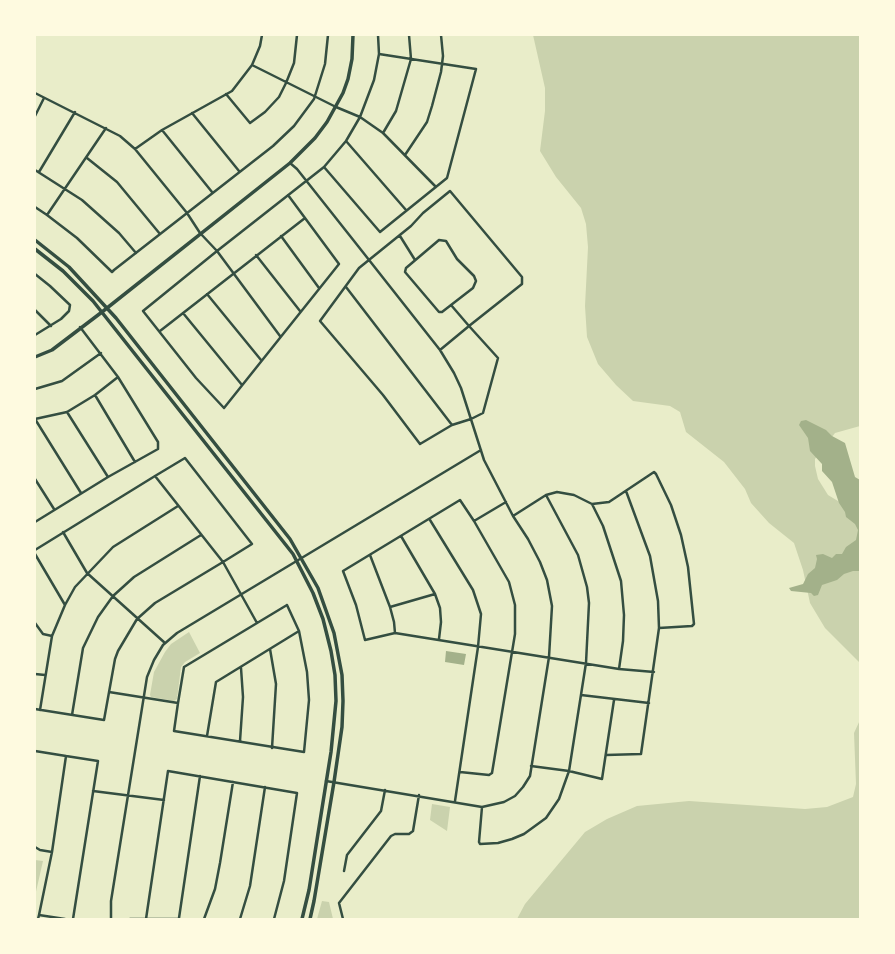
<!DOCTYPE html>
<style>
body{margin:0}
#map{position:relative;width:895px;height:954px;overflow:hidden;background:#e9edc9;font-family:Cabin,sans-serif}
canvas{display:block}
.frame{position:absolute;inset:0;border:36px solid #fefae0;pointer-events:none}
</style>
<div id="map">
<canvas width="895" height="954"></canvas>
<div class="frame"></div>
</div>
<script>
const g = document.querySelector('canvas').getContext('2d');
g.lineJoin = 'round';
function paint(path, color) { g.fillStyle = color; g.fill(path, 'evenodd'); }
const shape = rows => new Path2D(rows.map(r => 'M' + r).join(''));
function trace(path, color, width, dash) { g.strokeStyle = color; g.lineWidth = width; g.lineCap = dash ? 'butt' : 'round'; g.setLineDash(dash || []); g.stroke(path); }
paint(shape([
 [533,35,860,35,860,426,835,433,815,459,815,466,818,479,828,495,838,501,860,507,860,663,825,628,810,603,803,570,794,543,769,523,751,503,745,489,724,462,686,432,680,412,670,406,633,401,616,385,598,364,587,337,585,306,588,247,586,224,581,208,556,177,540,151,545,111,545,88],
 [189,632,200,653,185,662,181,667,177,699,174,701,151,697,150,695,154,672,165,652,171,644],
 [860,720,860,919,517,919,525,904,585,832,607,819,637,806,689,801,805,809,827,807,853,797,856,784,854,733],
 [432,804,450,807,447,831,430,820],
 [35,860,43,861,35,896],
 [322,901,329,902,333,919,317,919]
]), '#cad2ad');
paint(shape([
 [806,420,826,430,832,436,845,443,855,477,860,480,860,571,853,571,844,574,837,580,822,585,818,595,814,596,811,593,791,591,789,588,803,584,808,574,815,568,817,559,816,555,823,554,832,558,836,554,842,554,846,547,856,540,858,530,855,524,846,517,845,512,839,503,832,482,822,471,822,464,810,451,808,438,799,425,801,421],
 [446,651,466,654,464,665,445,662]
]), '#a3b18a');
trace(shape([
 [252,65,336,107,360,117,383,133,436,187],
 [35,93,120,136,135,149,187,213,200,233,217,251,280,336],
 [226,94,250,123,265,112,279,97,286,83,294,63,297,35],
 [192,113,239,171],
 [35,116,44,98],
 [162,130,212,192],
 [383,133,396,111,411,59,409,35],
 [346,141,406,210],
 [135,149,162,130,232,91,252,65,260,46,262,35],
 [405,155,427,122,432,106,441,72,443,56,441,35],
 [87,158,117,182,160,234],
 [290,163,297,169,358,246,440,350,454,373,461,388,484,460,513,516,528,539,540,562,547,580,552,606,549,657,530,776,523,787,515,796,504,802,482,807,326,781],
 [324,167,380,232,447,178,476,69,379,54],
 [35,170,82,200,119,233,136,253],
 [39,172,75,112],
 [288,195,339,264,224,408,196,378,143,311,217,251,324,167,346,141,360,117,374,80,379,54,378,35],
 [35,207,47,215,77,238,112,272,114,270,273,146,294,126,314,99,325,64,328,35],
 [47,215,106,128],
 [281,236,319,288],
 [400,236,415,260],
 [439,240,446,241,457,259,474,276,476,281,473,288,442,312,439,312,405,272,406,268,439,240],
 [256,255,300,311],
 [35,274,50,286,70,305,69,311,61,319,35,335],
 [346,287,452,425],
 [207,294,261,360],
 [35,310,51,326],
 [183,313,242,385],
 [160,331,305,218],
 [440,350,469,326,522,284,522,277,450,191,423,213,411,226,359,268,320,321,383,395,420,444,452,425,471,419,483,413,498,358,469,326,451,305],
 [35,389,62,381,101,353],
 [95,395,135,462],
 [67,412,108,477],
 [35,419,67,412,95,395,118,377],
 [35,419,81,493],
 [35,479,54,509],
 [546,495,557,492,574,495,592,504,609,502,654,472,656,474,671,505,681,535,688,567,694,624,692,626,659,628],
 [506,502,474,521,460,500,343,571,356,605,365,640,395,633,619,669,654,672],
 [592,504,603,526,621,581,624,615,623,641,619,669],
 [430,520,473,590,481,614,478,647,455,801],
 [35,522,108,477,158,449,158,442,118,377,80,327],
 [63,532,87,573,165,643],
 [401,536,435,594,440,608,441,622,439,639],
 [35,550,155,476],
 [35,554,65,605],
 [370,555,390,607,394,622,395,633],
 [390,607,435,594],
 [35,623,43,634,52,636],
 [270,649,276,684,272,748],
 [35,674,45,675],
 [109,692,178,703,174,731,304,752,309,700,307,672,299,631,287,605,184,667,178,703],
 [581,695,649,703],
 [35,709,104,720,115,659,118,651,137,619,155,603,223,562,252,544,185,458,155,476,223,562,257,623],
 [40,710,52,636,65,605,75,587,113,547,178,506],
 [72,715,83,648,98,617,113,596,134,577,201,535],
 [207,736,216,682,299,631],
 [240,741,243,697,241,668],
 [35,751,66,756],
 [606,755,641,754,659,628,658,601,650,556,626,491],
 [531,766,569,771,602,779,614,700],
 [460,772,489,775,492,773,515,634,515,605,509,582,474,521],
 [93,791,164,800],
 [482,807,479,842,480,844,498,843,512,839,524,834,546,818,559,799,569,771,586,663,589,603,587,587,578,555,546,495,513,516],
 [35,847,40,850,52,852],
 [344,871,347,855,381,811,385,790],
 [179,918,200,776],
 [38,919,39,915],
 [65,919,39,915,52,852,66,756,98,761,73,919],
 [111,919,111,901,147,677,154,660,163,645,177,633,481,450],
 [130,919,179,919],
 [146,919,168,771,297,793,284,881,274,919],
 [204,919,215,889,220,863,233,782],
 [240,919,250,886,265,787],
 [343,919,339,903,391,836,395,834,409,834,413,831,419,795]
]), '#344e41', 2.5);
trace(shape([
 [35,240,69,267,116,318,290,539,318,588,334,633,342,675,343,701,342,727,334,782,314,901,310,919],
 [35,249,63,271,93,301,293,554,313,593,323,619,331,651,335,675,336,701,331,752,309,890,302,919],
 [35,357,52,350,102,312,290,163,315,138,327,122,343,93,348,79,352,59,353,35]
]), '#344e41', 3.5);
</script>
